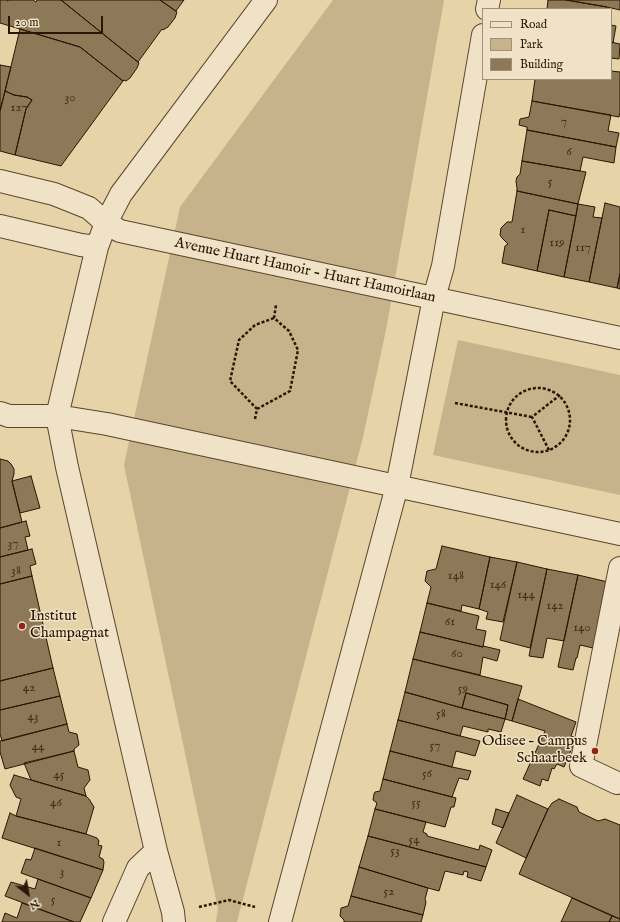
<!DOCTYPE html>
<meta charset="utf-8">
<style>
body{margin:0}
#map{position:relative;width:620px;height:922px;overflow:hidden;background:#e6d3a7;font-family:"IM FELL English",serif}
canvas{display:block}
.legend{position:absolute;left:482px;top:8px;width:130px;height:72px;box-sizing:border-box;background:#efe2c6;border:1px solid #a19078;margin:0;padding:5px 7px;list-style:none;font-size:12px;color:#2c1603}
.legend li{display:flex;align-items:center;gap:8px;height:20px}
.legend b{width:20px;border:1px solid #a19078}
.north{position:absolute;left:8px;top:874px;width:40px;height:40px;-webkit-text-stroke:3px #efe2c6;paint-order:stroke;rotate:149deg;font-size:11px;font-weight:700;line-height:16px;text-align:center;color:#2c1603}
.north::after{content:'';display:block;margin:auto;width:14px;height:18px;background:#2c1603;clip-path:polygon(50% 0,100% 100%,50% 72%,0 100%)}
.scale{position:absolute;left:8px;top:16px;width:95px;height:18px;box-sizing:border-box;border:2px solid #2c1603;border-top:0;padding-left:5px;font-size:12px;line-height:14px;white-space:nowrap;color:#2c1603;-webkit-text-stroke:3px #efe2c6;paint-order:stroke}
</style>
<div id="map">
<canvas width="620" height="922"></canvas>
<ul class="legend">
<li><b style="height:5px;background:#efe2c6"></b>Road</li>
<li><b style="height:11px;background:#c6b38b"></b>Park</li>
<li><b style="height:11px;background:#8d7858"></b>Building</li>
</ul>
<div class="north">N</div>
<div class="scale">20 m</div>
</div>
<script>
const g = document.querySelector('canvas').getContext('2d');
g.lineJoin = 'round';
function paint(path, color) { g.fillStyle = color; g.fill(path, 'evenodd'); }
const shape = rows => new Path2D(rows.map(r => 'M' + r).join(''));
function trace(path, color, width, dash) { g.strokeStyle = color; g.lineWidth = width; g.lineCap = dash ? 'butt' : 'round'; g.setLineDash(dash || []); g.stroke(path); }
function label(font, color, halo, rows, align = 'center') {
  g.font = font + ' "IM FELL English",serif'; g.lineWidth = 3; g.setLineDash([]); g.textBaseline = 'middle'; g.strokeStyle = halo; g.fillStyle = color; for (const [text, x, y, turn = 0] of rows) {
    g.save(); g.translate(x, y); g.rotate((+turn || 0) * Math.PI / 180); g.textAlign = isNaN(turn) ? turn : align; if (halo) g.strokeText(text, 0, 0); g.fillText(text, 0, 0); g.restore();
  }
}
paint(shape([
 [333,0,444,0,386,330,363,437,237,922,216,922,218,909,124,465,180,207],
 [458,340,620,375,620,495,433,455]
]), '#c6b38b');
const building = shape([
 [0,0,6,0,8,1,8,0,33,0,36,2,37,0,61,0,139,63,137,68,130,78,126,81,124,80,123,81,80,47,0,23,0,0],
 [61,0,160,0,177,12,175,18,168,27,163,30,162,29,138,62,61,0],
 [160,0,184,0,176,11,160,0],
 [548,0,566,0,607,7,606,9,547,9,548,0],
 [566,0,620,0,620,10,607,7,566,0],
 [611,25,616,26,613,43,611,42,611,25],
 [20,29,80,47,123,81,61,166,15,155,26,109,32,100,27,97,14,95,5,91,20,29],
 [611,42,620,44,619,59,611,58,611,42],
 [0,65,11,67,0,111,0,65],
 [611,71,620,72,620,112,619,117,532,101,535,79,611,79,611,71],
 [5,91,14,95,27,97,32,100,26,109,15,155,0,151,0,111,5,91],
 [532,101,611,115,608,131,619,133,616,147,527,130,527,127,519,125,520,119,529,117,532,101],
 [527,130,616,147,614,163,583,157,580,171,522,161,527,130],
 [522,161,586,172,578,204,517,191,517,188,516,181,517,177,520,174,522,161],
 [517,191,578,204,576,216,549,210,537,271,502,263,505,246,508,244,502,238,500,235,501,228,507,222,512,222,517,191],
 [605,203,620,207,620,274,617,288,589,282,605,203],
 [578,204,595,207,593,217,602,218,589,282,564,277,578,204],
 [549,210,576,216,564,277,537,271,549,210],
 [620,274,620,289,617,288,620,274],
 [0,459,8,461,11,464,14,469,14,474,12,481,22,522,0,528,0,459],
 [31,476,40,508,20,513,12,481,31,476],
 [26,521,30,536,25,537,28,550,0,557,0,528,26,521],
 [442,546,490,557,479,609,462,605,461,611,427,603,431,587,425,581,427,571,436,569,442,546],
 [32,549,36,564,30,566,32,576,0,584,0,557,32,549],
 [490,557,517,562,503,622,486,619,488,612,479,609,490,557],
 [517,562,547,569,530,648,500,640,517,562],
 [547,569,578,575,564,641,547,638,543,658,529,656,547,569],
 [578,575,608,582,593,648,580,645,577,658,576,658,573,670,558,667,578,575],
 [32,576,53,668,0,681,0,584,32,576],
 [427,603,479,616,476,629,486,631,483,647,420,632,427,603],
 [420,632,483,647,483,646,500,650,497,661,483,657,480,675,413,659,420,632],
 [413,659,522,686,512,721,505,719,508,705,466,693,462,708,405,692,413,659],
 [53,668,60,696,0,710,0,681,53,668],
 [405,692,462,708,505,719,501,732,488,729,488,732,463,726,460,736,398,720,405,692],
 [466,693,508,705,505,719,462,708,466,693],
 [60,696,67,724,2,741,0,734,0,710,60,696],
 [518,699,576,722,571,736,576,738,564,767,557,764,554,769,552,768,548,781,542,779,540,786,523,779,545,731,512,721,518,699],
 [398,720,480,741,475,756,456,751,452,767,390,751,398,720],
 [67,724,69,732,77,734,79,745,74,749,74,751,5,769,0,752,0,741,67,724],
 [74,751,78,767,88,770,90,780,84,788,86,796,31,780,24,763,74,751],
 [390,751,452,767,471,771,468,780,459,778,452,797,383,779,390,751],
 [14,775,86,796,89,799,94,807,86,834,16,816,21,799,16,797,10,785,14,775],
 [383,779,456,798,454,807,451,807,445,827,375,809,377,803,373,800,374,794,375,792,380,791,383,779],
 [517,795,548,809,526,858,496,843,517,795],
 [559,799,577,807,579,812,598,821,605,819,620,825,620,919,519,874,548,809,552,803,559,799],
 [375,809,426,822,423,832,427,834,427,836,479,850,480,845,492,850,486,867,368,836,375,809],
 [496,809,509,813,503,828,492,824,496,809],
 [10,813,16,816,86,834,97,838,99,841,98,845,102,846,99,857,103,859,104,862,103,870,2,838,10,813],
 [368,836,486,867,481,881,467,877,468,872,464,871,463,875,445,871,439,891,428,888,359,867,368,836],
 [35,848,103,870,91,898,21,873,26,859,31,860,35,848],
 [359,867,428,888,425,899,426,902,423,915,351,896,359,867],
 [38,879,91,898,80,922,74,922,5,896,11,882,35,889,38,879],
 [351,896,423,915,421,922,344,922,344,920,340,916,341,908,348,906,351,896],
 [572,898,612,916,609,922,561,922,572,898],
 [22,903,74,922,2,922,5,913,17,918,22,903],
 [612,916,620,919,620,922,609,922,612,916]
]);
paint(building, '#8d7858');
trace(building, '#2c1603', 1);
const minor = shape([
 [487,9,489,0],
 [0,181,54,194,89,208,106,223,120,231,620,338],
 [0,226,81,245,97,247],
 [0,413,9,416,57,416,107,424,620,534],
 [617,783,581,766,620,568],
 [114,922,138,868,156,851],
 [174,922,173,912,156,851,67,467,57,416,97,247,106,223,121,194,266,0],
 [280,922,397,486,434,298,443,266,483,35]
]);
trace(minor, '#5a452c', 24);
trace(shape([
 '506 420a32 32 0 1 1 64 0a32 32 0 1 1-64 0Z',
 [455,403,532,417],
 [257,409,290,391,298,350,289,331,274,318,276,305],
 [255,419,257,409,230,381,239,340,255,325,274,318],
 [549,450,532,417,560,395],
 [199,907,229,900,255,907]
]), '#2c1603', 2.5, [3, 2]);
trace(minor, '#efe2c6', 22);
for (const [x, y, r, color] of [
 [22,626,4,"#8f2418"],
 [595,751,4,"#8f2418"]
]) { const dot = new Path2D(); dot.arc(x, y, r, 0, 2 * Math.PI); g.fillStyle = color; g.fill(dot); trace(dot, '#efe2c6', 1.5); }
label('13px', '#442e18', null, [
 ["30",70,98],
 ["127",19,108],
 ["7",564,122],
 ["6",569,152],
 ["5",550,182],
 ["1",523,230],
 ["119",557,243],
 ["117",583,248],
 ["37",13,544],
 ["38",16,571],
 ["148",456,576],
 ["146",498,585],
 ["144",526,595],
 ["142",555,606],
 ["61",450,622],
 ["140",582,628],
 ["60",457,654],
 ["42",29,688],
 ["59",463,689],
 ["58",441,714],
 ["43",33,717],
 ["57",435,746],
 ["44",38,747],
 ["56",427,774],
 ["45",59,775],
 ["46",56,803],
 ["55",416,803],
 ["54",414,840],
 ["1",59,843],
 ["53",395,851],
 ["3",62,872],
 ["52",389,892],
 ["5",53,900]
]);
label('15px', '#2c1603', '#efe2c6', [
 ["Avenue Huart Hamoir - Huart Hamoirlaan",305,271,12]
]);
label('15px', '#2c1603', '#efe2c6', [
 ["Institut",30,617],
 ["Champagnat",30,634],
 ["Odisee – Campus",587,742,"right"],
 ["Schaarbeek",587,759,"right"]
], 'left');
</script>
